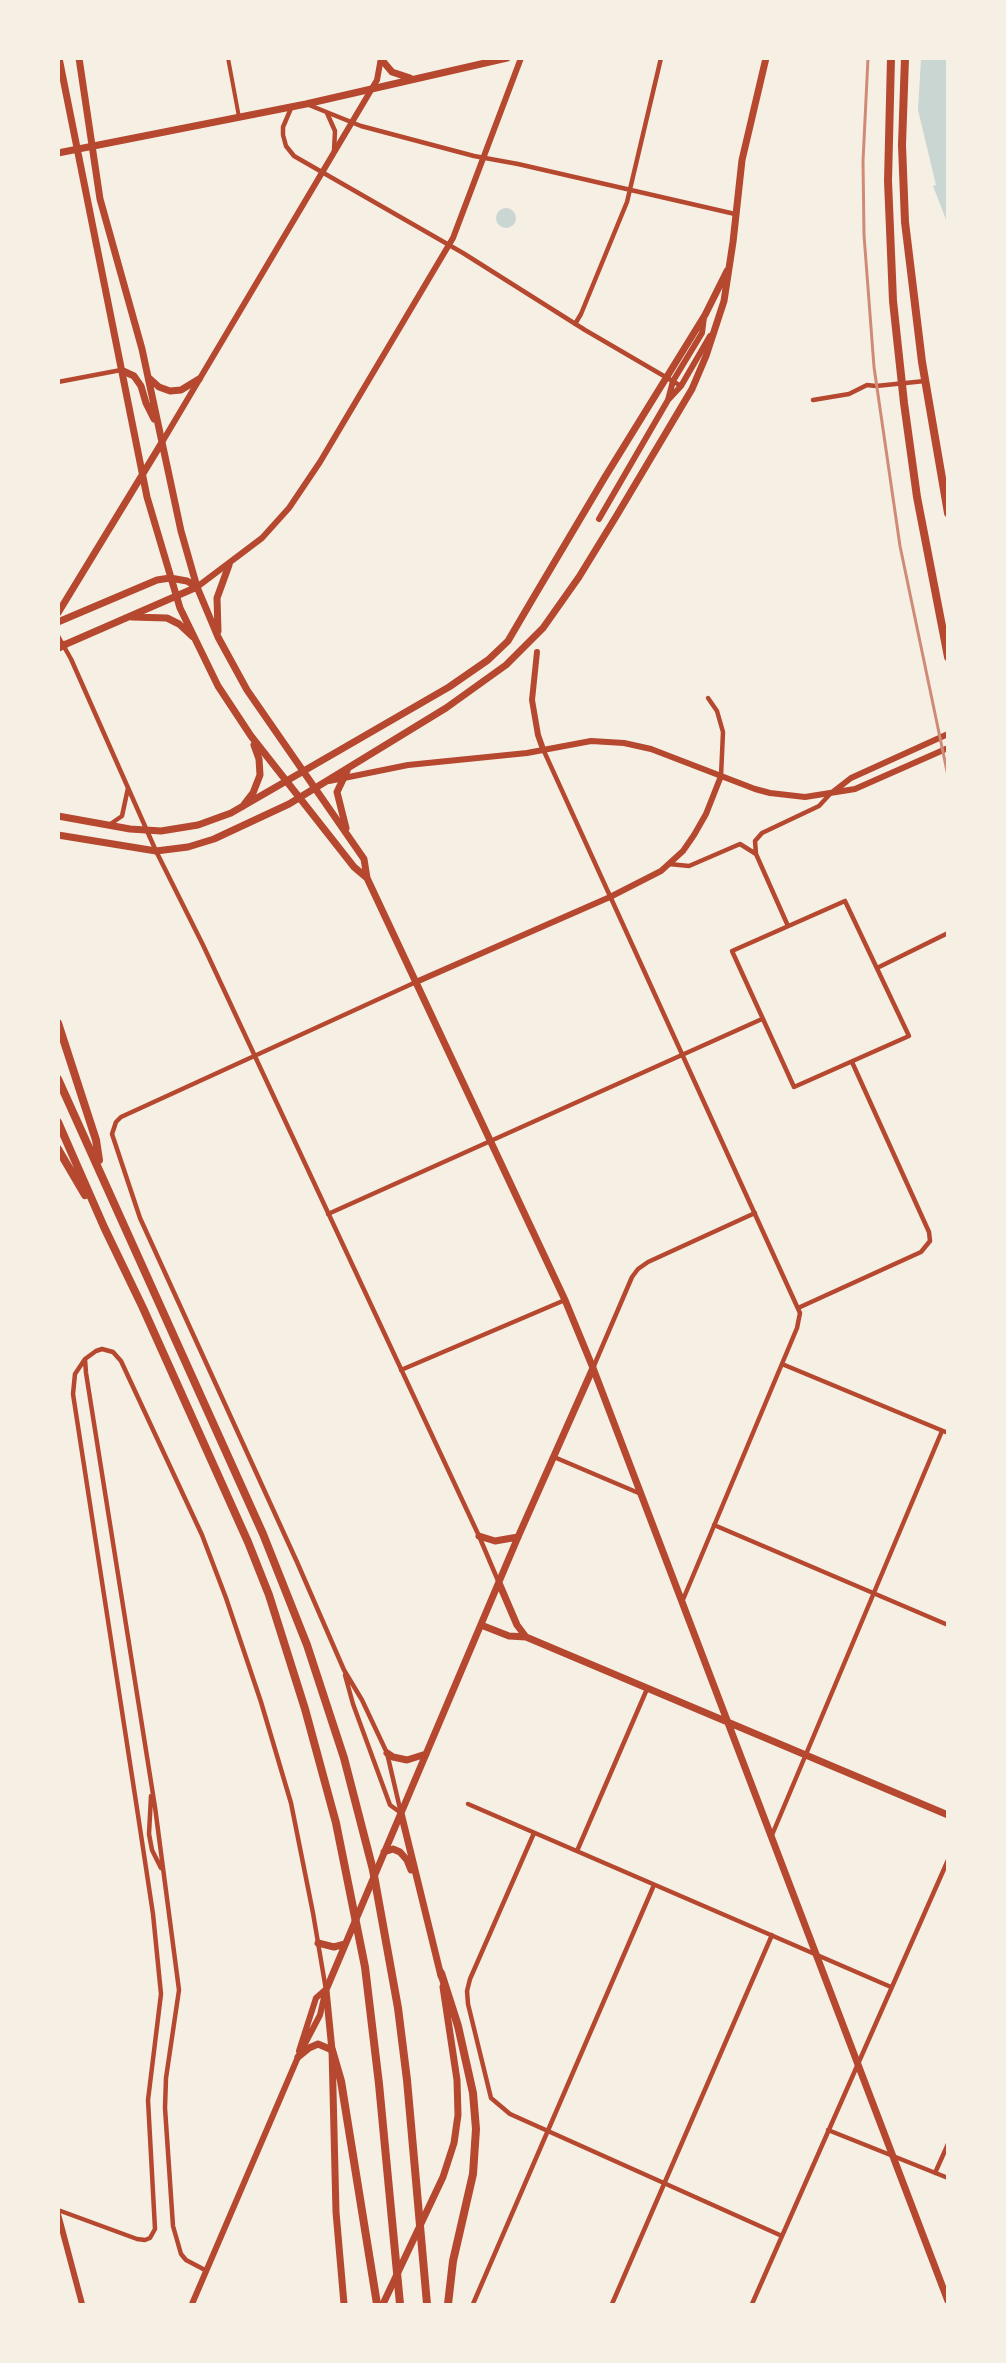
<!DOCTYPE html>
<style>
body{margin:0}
#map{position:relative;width:1006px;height:2363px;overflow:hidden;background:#f6efe4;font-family:Lora,serif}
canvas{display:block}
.frame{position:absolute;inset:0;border:60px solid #f6efe4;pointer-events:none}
</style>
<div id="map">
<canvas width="1006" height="2363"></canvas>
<div class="frame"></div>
</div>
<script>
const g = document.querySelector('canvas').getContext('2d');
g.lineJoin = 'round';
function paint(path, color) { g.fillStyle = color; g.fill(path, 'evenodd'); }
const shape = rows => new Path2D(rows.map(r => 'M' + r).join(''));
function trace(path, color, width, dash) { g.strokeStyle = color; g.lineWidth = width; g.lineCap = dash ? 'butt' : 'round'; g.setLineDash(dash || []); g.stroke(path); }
paint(shape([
 [921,59,947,59,947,222,933,186,936,185,918,110],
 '496 218a10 10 0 1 1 20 0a10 10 0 1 1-20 0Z'
]), '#c9d6d2');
trace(shape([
 [228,58,239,117]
]), '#b5482f', 4);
trace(shape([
 [309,105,361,126,474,156,518,164,735,214],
 [292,106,283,127,283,135,286,146,294,156,463,253,585,330,681,386],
 [327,113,335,131,334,151],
 [575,324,581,314,627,202,661,58],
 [58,382,121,370],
 [813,400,849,394,867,385,876,386,925,381],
 [58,636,71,659,156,851,203,945,479,1536,499,1583],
 [708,698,717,711,723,732,721,776],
 [543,749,800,1313,797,1328,682,1602],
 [109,825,122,816,128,788],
 [669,864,689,866,740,844,756,854],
 [845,901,909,1036,794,1087,732,951,845,901],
 [788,926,756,854,755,841,762,833,819,806,831,793],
 [877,968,948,933],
 [328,1214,762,1019],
 [798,1308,921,1252,930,1241,929,1232,852,1062],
 [85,1359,86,1373,155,1807,179,1990,166,2078,165,2108,173,2226,181,2254,186,2260,205,2270],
 [782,1364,948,1433],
 [593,1368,632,1277,638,1269,648,1262,755,1213],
 [401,1370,565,1300],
 [554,1457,641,1494],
 [714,1525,948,1625],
 [345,1675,353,1704,390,1805,401,1813],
 [151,1796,149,1834,152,1850,161,1868],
 [468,1804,891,1987],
 [401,1813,387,1753,362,1700,344,1670,297,1562,140,1218,112,1134,116,1122,121,1117,416,982],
 [534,1833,470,1979,467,1991,468,2004,491,2098,510,2114,782,2236],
 [772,1835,942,1431],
 [577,1851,647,1689],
 [828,2130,948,2178],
 [935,2173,948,2144],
 [58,2210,137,2239,145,2240,150,2238,155,2229,148,2100,161,1994,153,1914,136,1802,73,1394,75,1374,85,1359,96,1351,102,1349,113,1352,121,1361,202,1535,226,1598,261,1702,291,1803,313,1913,326,1990],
 [473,2304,654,1885],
 [612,2304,772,1935],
 [752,2304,948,1860]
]), '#b5482f', 4.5);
trace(shape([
 [668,400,673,381,702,333,704,317],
 [161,444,377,80,381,58],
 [599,519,668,400,681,386,710,336],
 [197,587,262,538,289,508,320,462,453,238,521,58],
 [537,652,532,700,538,735,543,749],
 [329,781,408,765,527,753,591,741,624,743,651,749,755,789,770,793,805,797,855,789,948,748],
 [833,792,851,778,948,734],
 [416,982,610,897,661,871,683,851,694,835,706,814,721,776],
 [299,2051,316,1998,325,1990],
 [58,2214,82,2304],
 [192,2304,298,2057,320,2015,325,1993]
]), '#b5482f', 6);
trace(shape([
 [59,58,147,497,180,608,218,686,251,736,354,867,367,878],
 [79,58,100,199,142,349,181,531,197,587,218,637,247,690,364,859,367,878,565,1300,593,1368,948,2301],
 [381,59,392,72,410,78],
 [58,153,306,104,507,58],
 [121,370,134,376,141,386,146,403,154,419],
 [149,378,159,387,170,391,181,390,199,379],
 [58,613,161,444],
 [132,617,167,618,179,624,193,637],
 [58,622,157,580,170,578,187,581,197,587],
 [218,631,217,598,229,565],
 [64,645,197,587],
 [243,806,253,793,260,775,259,759,254,745],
 [58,816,130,829,161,831,198,825,231,813,449,687,488,660,508,641,532,600,605,477,705,315,727,271],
 [346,828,337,792,347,771],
 [58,835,156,851,188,847,214,839,289,804,446,708,506,665,543,628,579,577,617,515,692,389,706,356,724,301,733,242,742,160,766,58],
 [479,1536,495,1541,518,1537],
 [499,1583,517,1625,526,1637,948,1815],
 [481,1625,509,1636,526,1637],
 [387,1753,393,1757,407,1760,426,1754],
 [401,1813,441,1976],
 [384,1852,393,1849,400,1852,407,1860,411,1870],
 [318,1943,334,1947,345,1944],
 [298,2057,309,2048,318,2044,332,2050],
 [344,2304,336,2212,332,2050,326,1990,518,1537,593,1368],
 [383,2304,443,2177,454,2143,458,2115,457,2080,443,1987]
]), '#b5482f', 7);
trace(shape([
 [891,58,888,181,893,301,904,403,917,497,948,657],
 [905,58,902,145,905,222,922,362,948,513]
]), '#b5482f', 8);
trace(shape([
 [58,648,64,645],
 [58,1023,96,1140,99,1160],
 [58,1079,263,1534,307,1645,344,1758,373,1870,398,2008,407,2080,427,2304],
 [58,1122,104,1227,143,1308,248,1542,269,1595,305,1709,336,1823,365,1967,379,2084,400,2304],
 [58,1149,85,1195],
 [441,1973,458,2026,473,2093,476,2129,473,2174,453,2261,448,2304],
 [332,2050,341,2081,377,2304]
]), '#b5482f', 8);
trace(shape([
 [868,58,863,161,864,235,874,367,900,546,948,776]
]), '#cf8b77', 3);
</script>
